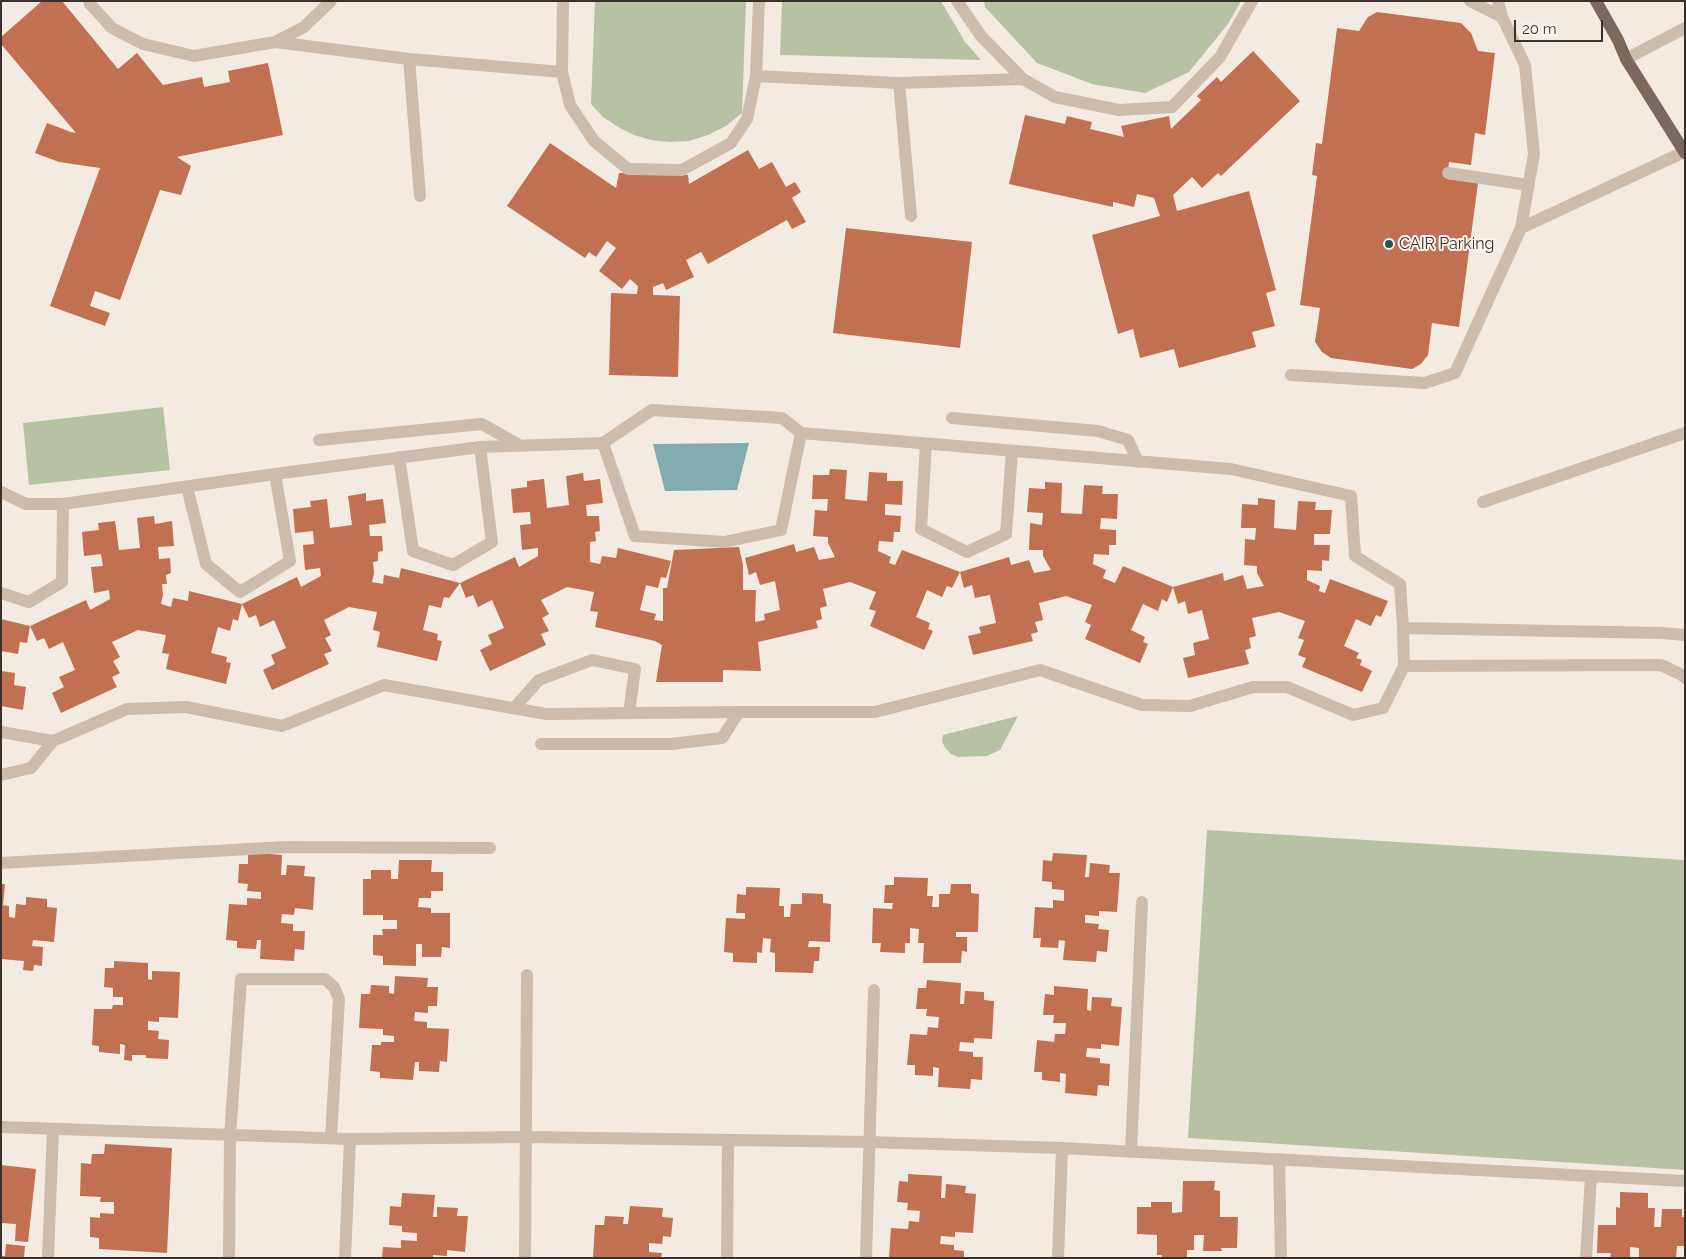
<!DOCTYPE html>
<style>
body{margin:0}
#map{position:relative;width:1686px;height:1259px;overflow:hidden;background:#f3ebe2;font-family:Raleway,sans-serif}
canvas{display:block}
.frame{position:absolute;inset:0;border:2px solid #3a312c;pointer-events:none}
.scale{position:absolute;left:1514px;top:20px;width:89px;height:22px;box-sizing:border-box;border:2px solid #3a312c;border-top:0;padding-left:6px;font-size:15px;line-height:18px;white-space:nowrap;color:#3a312c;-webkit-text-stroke:4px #faf5ee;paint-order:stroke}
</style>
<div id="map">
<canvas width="1686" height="1259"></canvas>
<div class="frame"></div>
<div class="scale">20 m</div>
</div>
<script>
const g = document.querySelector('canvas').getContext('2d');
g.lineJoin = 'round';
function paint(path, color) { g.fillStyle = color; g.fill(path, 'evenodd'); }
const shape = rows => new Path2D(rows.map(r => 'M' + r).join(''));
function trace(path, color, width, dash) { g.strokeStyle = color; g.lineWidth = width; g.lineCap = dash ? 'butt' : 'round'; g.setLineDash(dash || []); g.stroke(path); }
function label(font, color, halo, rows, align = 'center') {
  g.font = font + ' Raleway,sans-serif'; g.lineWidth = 4; g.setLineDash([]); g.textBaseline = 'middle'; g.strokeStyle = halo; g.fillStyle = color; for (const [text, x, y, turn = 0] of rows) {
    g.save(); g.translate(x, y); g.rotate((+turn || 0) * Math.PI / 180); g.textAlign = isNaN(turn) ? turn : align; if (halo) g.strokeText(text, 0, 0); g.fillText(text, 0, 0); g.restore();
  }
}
paint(shape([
 [595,1,746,1,742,113,726,126,708,135,689,141,669,142,651,140,634,135,618,127,603,117,591,104],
 [782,1,941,1,965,42,981,60,780,55],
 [984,1,1241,1,1228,24,1189,72,1145,93,1092,84,1037,63,985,7],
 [163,407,170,470,29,485,23,423],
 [1018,716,1000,750,987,756,958,757,951,754,946,749,942,742,943,735],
 [1207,830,1685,860,1685,1170,1188,1138]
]), '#b6c2a2');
paint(shape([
 [749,443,737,490,665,491,653,444]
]), '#81abaf');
paint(shape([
 [42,1,62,1,118,69,137,53,163,85,202,77,204,87,230,82,228,71,268,63,283,135,177,157,191,166,181,195,160,190,120,300,95,291,90,306,110,313,105,326,50,306,100,168,59,162,35,153,47,123,71,132,76,133,1,44,1,37],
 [1377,12,1461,23,1471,33,1478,51,1495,53,1485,135,1475,133,1471,165,1449,162,1447,179,1478,183,1459,327,1432,323,1428,355,1421,364,1412,369,1331,358,1322,352,1315,342,1320,308,1300,305,1317,176,1312,175,1316,143,1322,144,1337,28,1359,31,1368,17],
 [1253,51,1300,101,1221,176,1218,173,1202,188,1192,177,1173,195,1177,211,1249,191,1276,290,1266,293,1275,326,1252,332,1256,347,1179,368,1174,349,1140,358,1133,329,1118,334,1092,235,1160,216,1154,198,1137,194,1134,207,1113,202,1113,207,1009,184,1025,115,1065,124,1067,116,1092,122,1090,129,1124,137,1121,126,1169,116,1171,129,1201,100,1197,96,1217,77,1221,82],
 [550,143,616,188,619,173,688,175,689,184,748,150,759,169,772,162,786,187,795,182,801,192,792,198,806,222,792,229,787,220,708,264,701,252,686,260,694,277,666,290,663,283,653,287,653,295,680,296,678,377,609,375,611,293,637,294,638,286,630,279,622,289,599,271,616,248,607,241,596,257,589,252,585,258,507,206],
 [846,228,972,242,960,348,833,333],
 [830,469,847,470,845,499,867,501,869,472,887,473,887,481,903,481,902,505,885,504,885,515,901,516,900,532,894,532,893,542,879,541,878,551,891,557,889,563,895,565,902,550,960,572,1009,557,1011,565,1029,560,1034,573,1051,570,1043,556,1043,550,1029,550,1030,523,1042,525,1043,513,1027,512,1029,488,1045,489,1045,482,1062,483,1061,513,1082,514,1084,485,1103,486,1102,494,1118,494,1117,519,1101,518,1100,529,1116,530,1116,545,1109,545,1109,555,1094,554,1093,564,1106,570,1103,578,1115,583,1123,566,1173,587,1223,573,1224,581,1243,575,1247,589,1264,586,1257,573,1257,566,1244,565,1245,539,1255,540,1256,528,1241,528,1242,504,1258,505,1258,498,1275,500,1274,528,1296,530,1298,501,1316,502,1315,510,1332,510,1330,534,1314,534,1314,545,1330,545,1329,561,1322,560,1322,571,1307,570,1307,580,1320,586,1319,591,1325,593,1330,579,1388,601,1381,617,1376,615,1371,626,1356,619,1344,646,1359,653,1356,658,1362,660,1360,665,1372,671,1362,692,1302,667,1306,658,1298,655,1304,640,1298,638,1305,621,1279,612,1252,618,1256,636,1249,638,1251,648,1245,650,1249,664,1188,678,1183,658,1195,655,1193,643,1209,639,1202,610,1188,614,1185,601,1178,604,1173,587,1167,602,1162,599,1158,611,1143,604,1131,630,1145,637,1143,642,1148,644,1140,663,1085,639,1091,625,1085,622,1092,605,1066,596,1039,603,1043,620,1035,622,1038,632,1031,634,1033,641,973,655,968,636,981,633,979,627,996,623,990,595,975,598,972,585,964,588,960,572,952,588,947,586,942,597,927,590,916,617,930,623,928,629,933,631,924,650,870,626,876,611,869,609,876,592,850,582,823,589,827,606,820,608,822,619,816,621,818,628,758,642,761,671,723,670,723,682,656,682,662,645,655,641,595,627,598,612,590,611,594,592,567,587,541,600,549,614,542,618,549,631,541,634,546,645,490,671,480,650,492,644,488,635,504,628,492,600,478,607,473,595,466,598,460,583,515,557,519,567,538,556,538,548,522,550,520,525,531,524,530,512,513,513,511,489,527,487,527,481,544,479,547,508,569,505,566,476,583,473,584,481,600,479,603,503,586,505,587,516,599,516,600,531,595,532,596,541,590,542,590,562,600,564,602,556,616,558,618,548,671,561,666,578,661,577,658,588,646,585,640,610,656,614,654,620,663,621,663,588,667,588,674,550,739,547,743,565,743,590,756,590,755,622,765,620,764,614,780,610,775,581,760,585,756,572,749,575,745,558,794,544,796,552,814,547,819,560,835,557,828,543,828,537,813,536,815,510,827,511,828,499,812,499,813,475,829,475],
 [366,493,366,501,383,499,386,523,369,525,370,536,382,536,383,551,378,552,378,561,373,562,374,573,372,582,383,584,384,575,399,578,401,568,460,583,449,598,444,597,441,608,429,605,423,630,438,634,437,640,442,641,437,661,377,647,380,632,373,630,377,612,349,607,324,620,331,635,325,638,332,651,324,654,329,664,272,690,263,670,275,664,271,655,286,648,274,620,260,627,256,615,249,618,242,604,238,621,233,619,230,631,218,627,211,653,227,657,226,662,231,663,226,684,166,669,169,654,162,653,166,635,138,630,112,642,120,657,113,661,120,673,112,677,117,687,61,713,52,693,64,687,59,677,75,670,63,642,49,649,44,638,37,641,30,626,86,600,90,610,110,599,109,590,94,593,91,567,103,566,101,554,84,556,82,532,99,530,98,523,115,521,119,550,140,548,137,518,154,516,155,524,172,521,174,546,158,547,159,559,170,558,171,573,166,575,167,584,162,584,163,595,161,604,171,607,173,598,188,601,189,591,242,604,297,577,301,587,321,576,320,568,305,570,303,545,314,544,313,531,295,533,293,509,311,507,310,501,327,499,330,528,352,525,348,496],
 [1,619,30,626,27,643,20,642,18,654,1,651],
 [1,671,15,673,14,685,26,687,23,710,1,706],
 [248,852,282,855,281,875,286,875,287,865,305,866,304,876,315,877,313,910,295,908,294,915,282,914,281,923,293,924,293,931,305,931,304,950,295,949,294,961,260,959,261,940,257,940,256,949,237,948,237,941,226,940,229,904,247,905,247,898,261,899,261,892,247,891,248,884,238,883,239,864,248,864],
 [1053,853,1087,855,1085,877,1089,877,1090,863,1110,865,1109,873,1120,873,1117,912,1099,911,1099,916,1085,915,1085,923,1099,924,1098,929,1109,930,1107,952,1097,951,1096,962,1063,960,1065,941,1059,940,1058,948,1040,947,1041,938,1033,938,1035,907,1053,908,1053,900,1064,901,1064,890,1052,889,1052,882,1042,881,1043,860,1052,861],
 [399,860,432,860,431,872,443,872,443,891,431,891,431,898,419,898,418,907,431,908,431,913,450,913,450,948,442,947,441,957,422,957,422,944,416,944,416,966,383,965,383,956,373,955,373,935,383,935,382,929,397,929,397,920,383,920,383,915,363,915,363,879,371,879,371,870,391,870,391,879,398,879],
 [894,877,928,878,927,896,933,896,932,907,939,907,939,894,950,894,951,884,971,884,971,893,979,894,978,932,956,932,956,937,967,937,967,952,962,951,961,963,923,963,924,943,918,943,919,929,910,928,910,943,905,943,905,953,880,952,881,943,872,943,873,908,892,909,893,903,884,903,885,885,894,885],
 [1,884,5,884,3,905,1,905],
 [746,887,780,888,779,906,784,906,784,917,790,917,791,904,802,904,802,893,823,894,823,903,831,904,830,942,809,941,808,947,820,947,819,961,814,961,813,973,775,972,775,953,770,952,771,939,763,938,762,953,757,952,757,963,733,962,733,953,724,952,726,918,745,919,745,913,736,913,737,894,746,895],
 [26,897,47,899,47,907,57,908,54,942,33,940,32,946,43,947,42,966,34,965,33,971,23,970,24,961,1,959,1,905,9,906,9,917,15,918,16,904,26,905],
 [114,961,148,963,148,979,152,980,152,971,180,972,178,1018,159,1017,159,1022,148,1021,148,1030,159,1031,158,1039,169,1040,168,1059,146,1058,146,1055,132,1055,132,1061,124,1060,125,1045,120,1044,120,1054,99,1052,99,1046,92,1045,94,1009,112,1009,113,1005,123,1005,123,997,113,997,113,988,104,987,105,968,114,968],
 [395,976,428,978,427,987,438,987,437,1006,428,1006,428,1013,415,1012,414,1021,427,1022,427,1028,449,1029,447,1062,440,1061,439,1072,419,1071,419,1062,415,1062,413,1080,380,1078,380,1072,370,1071,372,1045,381,1045,381,1042,394,1042,394,1036,383,1035,383,1029,359,1028,361,994,370,994,371,985,389,986,389,993,394,994],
 [927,980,961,983,960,1004,964,1004,965,991,984,992,984,1000,994,1001,992,1039,974,1038,974,1043,960,1042,959,1051,973,1052,973,1057,983,1057,982,1080,971,1079,970,1089,938,1087,939,1068,933,1067,933,1076,915,1075,915,1065,907,1065,910,1034,927,1035,928,1027,938,1028,939,1017,926,1016,927,1009,916,1009,918,988,926,988],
 [1054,986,1088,989,1087,1010,1091,1011,1092,997,1112,998,1111,1006,1122,1007,1119,1046,1101,1044,1101,1049,1087,1048,1086,1057,1100,1058,1100,1063,1110,1064,1109,1086,1098,1085,1097,1096,1065,1093,1066,1074,1060,1073,1060,1082,1042,1080,1042,1072,1034,1072,1037,1040,1054,1042,1055,1034,1065,1034,1066,1023,1053,1023,1054,1015,1043,1015,1045,994,1054,995],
 [105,1144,172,1148,167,1253,99,1249,99,1238,90,1237,90,1217,100,1218,100,1213,114,1214,114,1202,100,1202,101,1197,80,1196,81,1163,91,1164,92,1154,104,1154],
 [1,1165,36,1169,28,1242,15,1241,16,1224,1,1223],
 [908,1174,942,1176,941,1198,945,1198,946,1184,966,1186,965,1193,976,1194,973,1233,955,1232,955,1237,941,1236,940,1244,954,1245,954,1250,964,1251,964,1258,889,1258,891,1228,908,1229,909,1221,919,1222,920,1211,907,1210,908,1203,897,1202,899,1181,908,1182],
 [1183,1181,1215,1181,1214,1190,1220,1191,1220,1217,1238,1217,1237,1248,1221,1248,1222,1251,1203,1251,1204,1235,1194,1235,1194,1250,1187,1250,1187,1258,1162,1258,1162,1255,1157,1255,1157,1235,1137,1234,1137,1207,1151,1207,1151,1202,1172,1202,1172,1213,1182,1212],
 [1620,1192,1648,1193,1648,1208,1655,1208,1654,1227,1661,1227,1662,1209,1682,1209,1682,1217,1685,1217,1685,1246,1677,1246,1676,1258,1639,1258,1639,1248,1630,1247,1630,1258,1610,1258,1611,1253,1597,1253,1598,1225,1616,1225,1616,1207,1620,1208],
 [402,1193,435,1195,433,1217,437,1217,437,1207,458,1208,457,1216,468,1216,465,1252,447,1250,447,1256,433,1255,433,1258,382,1258,383,1247,401,1248,401,1240,417,1241,417,1233,402,1232,402,1226,389,1225,390,1206,401,1207],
 [630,1206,663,1208,662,1217,673,1218,671,1237,663,1236,662,1244,649,1243,649,1252,662,1253,661,1258,593,1258,595,1225,604,1225,605,1216,624,1217,623,1224,628,1224],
 [6,1244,25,1246,24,1258,1,1258,1,1256,5,1256]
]), '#c17152');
trace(shape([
 [89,1,90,4,112,28,143,44,194,56,275,42,304,27,331,1],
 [563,1,562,72,570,105,594,141,628,169,682,170,731,143,747,119,756,76,759,1],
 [957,1,981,36,1023,79,1055,97,1119,110,1172,107,1220,57,1252,1],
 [1470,1,1502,17,1525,65,1534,154,1521,228],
 [1498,1,1502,17],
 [275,42,409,59,562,72],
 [409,59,420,196],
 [1626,59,1685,28],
 [756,76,899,83,1023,79],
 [899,83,911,216],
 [1448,173,1528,185],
 [1291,375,1425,383,1455,373,1521,228,1684,152],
 [952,418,1098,431,1128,440,1138,462],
 [319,440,482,424,519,445],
 [603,443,635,536,724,542,781,530,801,433],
 [926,444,921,529,967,552,1006,534,1012,451],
 [399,457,413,551,453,565,492,542,480,447],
 [187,487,206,564,240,592,290,561,275,474],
 [1,492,26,504,63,504,275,474,480,447,603,443,652,410,782,418,801,433,1231,469,1351,496,1355,556,1400,584,1403,628,1404,666,1383,708,1353,715,1287,687,1253,687,1190,706,1142,705,1040,670,875,712,739,712,546,714,384,685,282,726,186,707,127,709,53,741,1,732],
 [1483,502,1685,433],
 [1,593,29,602,62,582,63,504],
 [1403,628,1662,633,1685,635],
 [1404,666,1661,665,1682,675,1685,678],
 [514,708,539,680,592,660,635,669,629,713],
 [541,744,671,744,722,738,739,712],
 [1,775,31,768,53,741],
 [1,863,285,847,490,848],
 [1,1127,350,1139,527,1137,870,1142,1062,1148,1685,1181],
 [1131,1151,1142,902],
 [1279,1159,1281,1258],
 [48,1258,53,1129],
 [229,1258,230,1136,241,979,325,979,334,987,339,999,331,1138],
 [345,1258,350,1139],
 [525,1258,527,975],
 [727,1258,728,1140],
 [866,1258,874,990],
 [1058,1258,1062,1148],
 [1586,1258,1591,1176]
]), '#cbbcad', 12);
trace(shape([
 [1596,1,1618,40,1626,59,1685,153]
]), '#7b695e', 12);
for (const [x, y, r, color] of [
 [1389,244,5,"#22545a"]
]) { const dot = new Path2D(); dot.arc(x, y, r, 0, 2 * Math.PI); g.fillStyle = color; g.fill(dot); trace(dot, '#faf5ee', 2); }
label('16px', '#3a312c', '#faf5ee', [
 ["CAIR Parking",1399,244]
], 'left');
</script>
